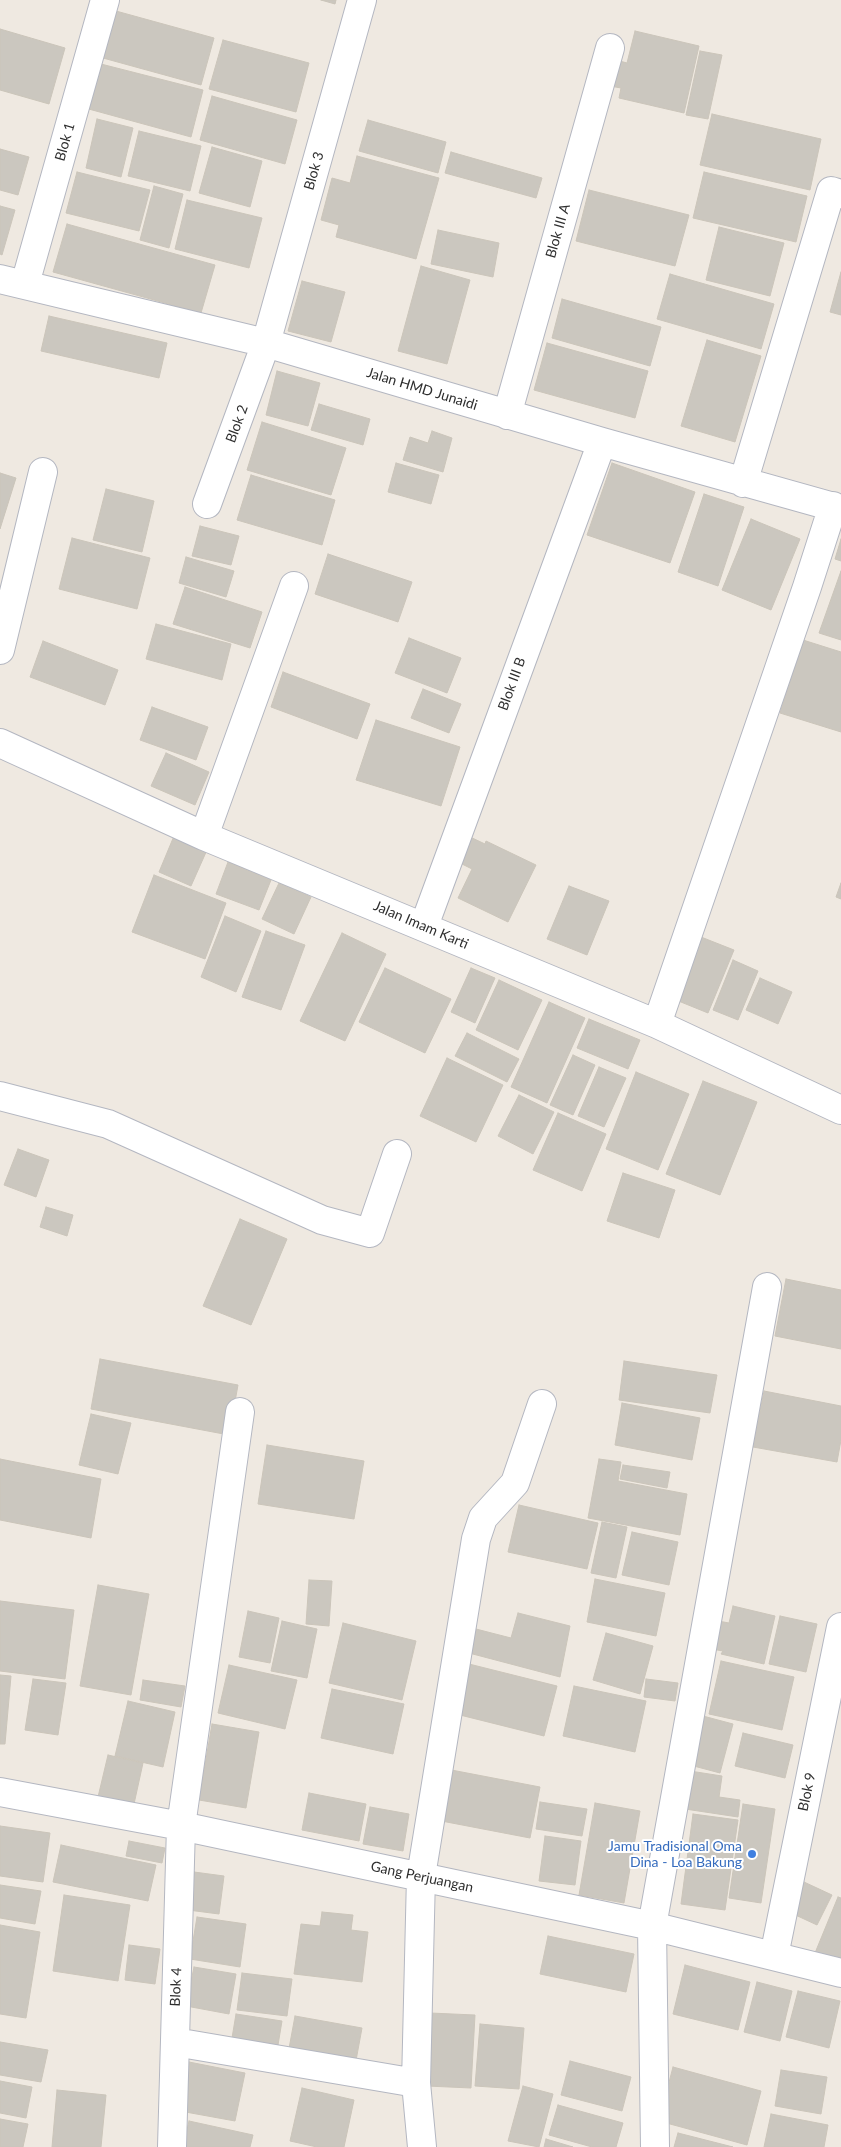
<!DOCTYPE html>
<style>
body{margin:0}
canvas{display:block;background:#efe9e1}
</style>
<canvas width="841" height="2147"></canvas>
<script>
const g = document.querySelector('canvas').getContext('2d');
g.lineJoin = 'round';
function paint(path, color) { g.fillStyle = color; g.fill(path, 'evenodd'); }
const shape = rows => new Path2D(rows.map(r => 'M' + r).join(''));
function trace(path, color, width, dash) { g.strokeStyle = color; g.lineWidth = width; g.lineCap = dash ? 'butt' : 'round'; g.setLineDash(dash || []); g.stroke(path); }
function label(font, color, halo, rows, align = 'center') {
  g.font = font + ' Lato,sans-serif'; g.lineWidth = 4; g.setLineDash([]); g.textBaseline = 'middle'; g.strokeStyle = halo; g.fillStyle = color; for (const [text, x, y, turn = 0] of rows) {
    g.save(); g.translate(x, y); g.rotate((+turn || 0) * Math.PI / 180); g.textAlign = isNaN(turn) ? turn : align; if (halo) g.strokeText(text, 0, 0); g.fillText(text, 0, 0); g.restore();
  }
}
const building = shape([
 [321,0,336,0,335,4,321,0],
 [116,11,214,38,201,85,103,58,116,11],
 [0,29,65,48,49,104,0,90,0,29],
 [635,31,699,46,684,113,619,98,621,88,610,86,616,60,627,63,635,31],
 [223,40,309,63,296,112,209,89,223,40],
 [700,51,722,55,708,119,686,115,700,51],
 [97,63,203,90,191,137,85,108,97,63],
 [212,96,297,120,285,164,200,140,212,96],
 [712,114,821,139,810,190,700,165,712,114],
 [97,119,133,128,121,177,86,168,97,119],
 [368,120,446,142,438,173,359,151,368,120],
 [139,131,201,146,190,191,128,176,139,131],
 [212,147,262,161,250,207,199,193,212,147],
 [0,149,29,157,18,195,0,190,0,149],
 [451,152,542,178,536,198,445,173,451,152],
 [357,156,439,178,416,259,336,237,339,225,321,220,332,178,350,183,357,156],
 [77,172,150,190,139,231,66,213,77,172],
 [704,172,807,196,796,242,693,218,704,172],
 [154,186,183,194,169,248,140,240,154,186],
 [589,190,689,215,675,266,576,241,589,190],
 [187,200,262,218,249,268,175,249,187,200],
 [0,206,15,210,2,255,0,254,0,206],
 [67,224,215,265,201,313,53,272,67,224],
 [719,227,784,243,770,296,706,280,719,227],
 [438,230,499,243,493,277,431,264,438,230],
 [421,266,470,280,447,364,398,351,421,266],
 [841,272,841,315,830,312,841,272],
 [670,274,774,304,761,349,657,319,670,274],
 [302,281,345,292,331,342,288,331,302,281],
 [562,299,661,327,650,366,552,338,562,299],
 [49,316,167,343,159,378,41,351,49,316],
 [707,340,761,356,735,442,681,426,707,340],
 [547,343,648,371,635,418,534,390,547,343],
 [277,371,320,383,308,426,266,415,277,371],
 [319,404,370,419,363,445,311,430,319,404],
 [262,422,346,448,331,495,247,470,262,422],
 [432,431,452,438,443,472,403,460,410,437,428,443,432,431],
 [396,463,439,475,431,504,388,492,396,463],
 [612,463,695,492,670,563,587,535,612,463],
 [0,473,16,478,0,529,0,473],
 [251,475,335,500,322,545,237,520,251,475],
 [106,489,154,501,142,552,93,540,106,489],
 [704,494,744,507,718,586,678,572,704,494],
 [751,519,800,539,771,610,722,590,751,519],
 [200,526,239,536,231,565,192,556,200,526],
 [72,538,150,558,137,609,59,589,72,538],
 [841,539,841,561,835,559,841,539],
 [328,554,412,582,398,622,315,594,328,554],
 [186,557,234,571,226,597,179,583,186,557],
 [841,571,841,640,819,633,841,571],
 [185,587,262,612,250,648,173,624,185,587],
 [156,624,231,644,222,680,146,659,156,624],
 [409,638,461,658,447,693,395,673,409,638],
 [803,640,841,652,841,732,780,713,803,640],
 [43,641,118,670,105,705,30,677,43,641],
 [283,672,370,704,357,739,271,707,283,672],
 [423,689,461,704,449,733,411,718,423,689],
 [152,707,208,727,196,760,140,740,152,707],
 [376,720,460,747,441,806,356,780,376,720],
 [166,753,209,772,195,805,151,786,166,753],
 [174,836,207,850,191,886,159,872,174,836],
 [468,836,485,844,486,841,536,865,508,922,458,898,472,869,456,861,468,836],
 [228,862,271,880,259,910,216,894,228,862],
 [154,875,226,903,205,959,132,932,154,875],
 [279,883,311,897,294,934,262,919,279,883],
 [841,883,841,899,836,897,841,883],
 [569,886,609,901,587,955,547,939,569,886],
 [225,916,261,931,236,992,201,977,225,916],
 [266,931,305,945,281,1010,242,997,266,931],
 [342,933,386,954,345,1041,300,1021,342,933],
 [701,937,734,950,708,1013,676,1000,701,937],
 [733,960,758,971,738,1020,713,1010,733,960],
 [385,968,451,999,425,1053,359,1022,385,968],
 [471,968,495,978,475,1023,451,1012,471,968],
 [760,978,792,992,778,1024,746,1010,760,978],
 [499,980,542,1000,518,1050,476,1030,499,980],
 [549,1002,585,1018,547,1103,511,1087,549,1002],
 [589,1019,640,1040,628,1069,577,1048,589,1019],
 [467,1033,519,1059,507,1082,455,1056,467,1033],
 [573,1055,595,1065,573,1115,550,1105,573,1055],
 [447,1058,503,1085,476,1142,420,1116,447,1058],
 [599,1067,626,1078,604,1127,578,1116,599,1067],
 [636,1072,689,1094,658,1170,606,1149,636,1072],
 [703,1081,757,1102,720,1195,666,1174,703,1081],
 [519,1095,554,1112,533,1154,498,1136,519,1095],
 [558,1113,606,1134,582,1191,533,1170,558,1113],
 [18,1149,49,1160,36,1197,4,1185,18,1149],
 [623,1173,675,1190,659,1238,607,1221,623,1173],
 [46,1207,73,1215,67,1236,40,1227,46,1207],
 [240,1219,287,1239,251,1325,203,1306,240,1219],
 [786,1279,841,1290,841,1349,775,1336,786,1279],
 [100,1359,238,1385,229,1435,91,1409,100,1359],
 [624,1361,717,1375,710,1413,619,1400,624,1361],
 [764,1391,841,1406,841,1440,837,1462,753,1447,764,1391],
 [622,1403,700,1418,692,1460,615,1445,622,1403],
 [91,1414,131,1423,118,1474,79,1465,91,1414],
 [267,1445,364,1461,354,1519,258,1504,267,1445],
 [0,1459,101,1479,91,1538,0,1520,0,1459],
 [599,1459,621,1462,618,1481,687,1494,680,1535,588,1518,599,1459],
 [623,1465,670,1472,667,1488,620,1479,623,1465],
 [519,1505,598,1523,587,1569,508,1552,519,1505],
 [602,1522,627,1527,616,1578,591,1573,602,1522],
 [632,1532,678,1542,669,1585,622,1575,632,1532],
 [595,1579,665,1593,656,1636,587,1622,595,1579],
 [309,1580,332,1581,329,1626,306,1624,309,1580],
 [98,1585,149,1594,131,1695,80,1686,98,1585],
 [0,1601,74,1610,65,1679,0,1671,0,1601],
 [733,1606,775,1616,764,1664,721,1654,723,1651,706,1648,713,1620,729,1623,733,1606],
 [248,1611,279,1618,270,1663,239,1657,248,1611],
 [518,1613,570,1626,560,1677,469,1653,476,1629,511,1638,518,1613],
 [780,1616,817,1624,806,1672,769,1664,780,1616],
 [282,1621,317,1629,307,1678,271,1671,282,1621],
 [343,1623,416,1641,402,1700,329,1683,343,1623],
 [606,1633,653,1646,640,1694,593,1680,606,1633],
 [721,1661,794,1677,782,1730,709,1714,721,1661],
 [465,1663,557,1686,544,1736,452,1713,465,1663],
 [229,1665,297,1680,285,1729,218,1713,229,1665],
 [0,1675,11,1676,5,1744,0,1744,0,1675],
 [33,1679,66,1683,58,1735,25,1730,33,1679],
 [646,1679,678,1683,675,1701,644,1697,646,1679],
 [143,1680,185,1686,181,1707,140,1700,143,1680],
 [574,1686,646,1701,635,1752,563,1736,574,1686],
 [332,1689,404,1704,393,1754,321,1738,332,1689],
 [128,1701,175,1712,163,1767,115,1756,128,1701],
 [703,1716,733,1724,720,1773,690,1765,703,1716],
 [212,1724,259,1732,246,1808,199,1800,212,1724],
 [743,1733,793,1745,785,1778,735,1766,743,1733],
 [108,1755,143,1763,134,1804,98,1797,108,1755],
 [441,1768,540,1787,530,1838,431,1819,441,1768],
 [690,1771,722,1776,719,1797,740,1800,738,1817,685,1809,690,1771],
 [309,1793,366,1804,359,1841,302,1830,309,1793],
 [540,1802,587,1809,582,1836,536,1829,540,1802],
 [595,1803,640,1811,624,1903,579,1895,595,1803],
 [743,1804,775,1809,761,1903,729,1898,743,1804],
 [370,1807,409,1814,403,1851,363,1844,370,1807],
 [693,1814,738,1820,725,1910,681,1904,693,1814],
 [0,1826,50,1833,43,1882,0,1876,0,1826],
 [545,1836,581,1841,575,1885,539,1881,545,1836],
 [129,1841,165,1848,162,1863,126,1856,129,1841],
 [61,1845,156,1865,148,1901,53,1882,61,1845],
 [194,1872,224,1876,219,1914,188,1910,194,1872],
 [804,1882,832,1895,817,1925,789,1912,804,1882],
 [0,1885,41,1891,35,1924,0,1918,0,1885],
 [64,1895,130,1905,118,1981,53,1971,64,1895],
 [838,1897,841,1898,841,1964,815,1953,838,1897],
 [322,1912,353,1915,351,1930,368,1932,362,1982,294,1974,301,1924,320,1926,322,1912],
 [197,1917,246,1924,240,1967,190,1959,197,1917],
 [0,1925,40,1932,26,2018,0,2014,0,1925],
 [548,1936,634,1954,626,1992,540,1974,548,1936],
 [129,1945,160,1949,155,1984,125,1980,129,1945],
 [685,1965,750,1982,738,2030,673,2014,685,1965],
 [194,1967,236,1974,229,2014,186,2006,194,1967],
 [242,1973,292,1979,287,2016,237,2010,242,1973],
 [757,1982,792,1991,780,2041,744,2032,757,1982],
 [798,1991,840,2001,829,2048,786,2037,798,1991],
 [430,2013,475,2015,471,2088,427,2086,430,2013],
 [236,2014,282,2021,277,2051,231,2044,236,2014],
 [295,2016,362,2028,355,2066,288,2054,295,2016],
 [480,2024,524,2028,519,2089,475,2086,480,2024],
 [0,2042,48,2050,41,2082,0,2075,0,2042],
 [570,2061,631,2077,622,2111,561,2095,570,2061],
 [189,2062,245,2073,235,2121,180,2111,189,2062],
 [673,2067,761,2091,747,2145,659,2121,673,2067],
 [781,2070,827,2077,821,2114,775,2106,781,2070],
 [0,2081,32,2087,26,2118,0,2113,0,2081],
 [523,2086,553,2094,539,2147,508,2141,523,2086],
 [302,2088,354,2100,344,2147,317,2147,290,2141,302,2088],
 [57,2090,106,2095,101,2147,52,2147,57,2090],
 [558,2105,623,2123,616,2147,592,2147,549,2135,558,2105],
 [771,2114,828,2125,824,2147,764,2147,771,2114],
 [0,2119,28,2124,23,2147,0,2147,0,2119],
 [189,2121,253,2135,250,2147,183,2147,189,2121],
 [678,2133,733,2147,674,2147,678,2133],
 [546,2139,573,2147,544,2147,546,2139]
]);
paint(building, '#cbc7bf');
trace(building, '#cbc5ba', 1);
const minor = shape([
 [0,279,266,343,602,442,841,509],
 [25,284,105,0],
 [507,415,610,48],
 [743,483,831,191,841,194],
 [207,504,266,343,362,0],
 [0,650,43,472],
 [0,743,204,836,657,1024,841,1110],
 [204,836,294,586],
 [424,926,602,442],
 [657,1024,807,587,833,506],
 [0,1096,108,1124,322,1220,370,1233,397,1154],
 [0,1792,181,1826,652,1926,841,1973],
 [774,1956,841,1627],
 [175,2042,416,2083],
 [172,2147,181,1826,240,1412],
 [422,2147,416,2083,421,1876,476,1539,483,1518,515,1483,542,1404],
 [655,2147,652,1926,767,1287]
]);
trace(minor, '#b4b7c1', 30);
trace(minor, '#fff', 28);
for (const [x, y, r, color] of [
 [752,1854,5,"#3f7fe0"]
]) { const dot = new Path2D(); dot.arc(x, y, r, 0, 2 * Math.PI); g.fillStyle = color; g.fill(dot); trace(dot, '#fff', 2); }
label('14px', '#2e2e2e', '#fff', [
 ["Blok 1",65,142,-74],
 ["Blok 3",314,171,-74],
 ["Blok III A",558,231,-74],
 ["Jalan HMD Junaidi",422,389,17],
 ["Blok 2",237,424,-70],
 ["Blok III B",512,684,-70],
 ["Jalan Imam Karti",421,925,23],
 ["Blok 9",807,1792,-78],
 ["Gang Perjuangan",422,1877,12],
 ["Blok 4",176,1987,-88]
]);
label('14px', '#366cbe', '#fff', [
 ["Jamu Tradisional Oma",742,1846],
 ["Dina - Loa Bakung",742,1862]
], 'right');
</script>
